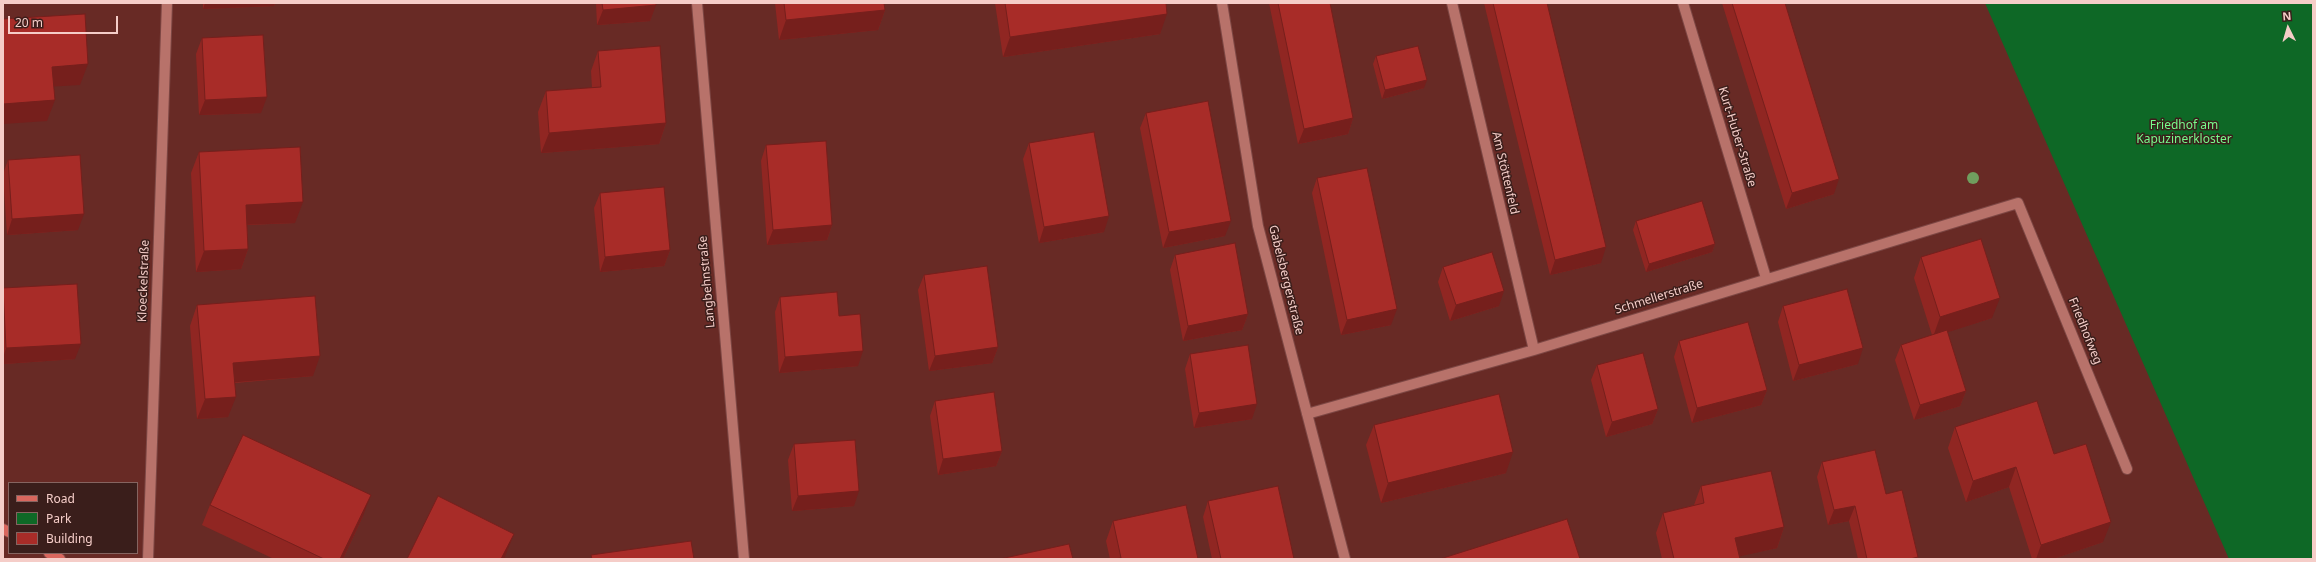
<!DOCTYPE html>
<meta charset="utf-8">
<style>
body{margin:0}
#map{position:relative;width:2316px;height:562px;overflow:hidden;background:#682a25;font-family:"Noto Sans",sans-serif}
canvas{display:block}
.frame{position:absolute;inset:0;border:4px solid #f5cdc8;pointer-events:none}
.legend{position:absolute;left:8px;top:482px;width:130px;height:72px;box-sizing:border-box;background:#3a1e1b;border:1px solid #856460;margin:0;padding:5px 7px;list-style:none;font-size:12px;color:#f5cdc8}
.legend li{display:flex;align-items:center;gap:8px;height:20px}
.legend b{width:20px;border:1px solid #856460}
.north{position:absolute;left:2268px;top:8px;width:40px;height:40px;-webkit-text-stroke:3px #3a1e1b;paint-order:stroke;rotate:355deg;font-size:11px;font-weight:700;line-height:16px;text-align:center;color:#f5cdc8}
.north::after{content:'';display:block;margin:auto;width:14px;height:18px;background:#f5cdc8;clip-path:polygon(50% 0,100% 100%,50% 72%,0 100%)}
.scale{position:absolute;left:8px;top:16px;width:110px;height:18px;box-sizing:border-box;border:2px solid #f5cdc8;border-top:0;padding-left:5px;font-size:12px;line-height:14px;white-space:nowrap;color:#f5cdc8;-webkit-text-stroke:3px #3a1e1b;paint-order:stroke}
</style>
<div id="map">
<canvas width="2316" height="562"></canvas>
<div class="frame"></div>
<ul class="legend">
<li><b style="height:5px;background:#d9675e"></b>Road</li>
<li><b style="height:11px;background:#0e6826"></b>Park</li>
<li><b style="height:11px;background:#a82c28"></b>Building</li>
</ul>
<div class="north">N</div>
<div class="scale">20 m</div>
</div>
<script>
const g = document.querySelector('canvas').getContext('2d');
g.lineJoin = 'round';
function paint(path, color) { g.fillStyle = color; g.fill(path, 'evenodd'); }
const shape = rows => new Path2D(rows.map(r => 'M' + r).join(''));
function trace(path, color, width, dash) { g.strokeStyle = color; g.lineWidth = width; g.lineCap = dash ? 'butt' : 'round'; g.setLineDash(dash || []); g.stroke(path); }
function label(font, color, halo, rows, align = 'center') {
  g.font = font + ' "Noto Sans",sans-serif'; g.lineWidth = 3; g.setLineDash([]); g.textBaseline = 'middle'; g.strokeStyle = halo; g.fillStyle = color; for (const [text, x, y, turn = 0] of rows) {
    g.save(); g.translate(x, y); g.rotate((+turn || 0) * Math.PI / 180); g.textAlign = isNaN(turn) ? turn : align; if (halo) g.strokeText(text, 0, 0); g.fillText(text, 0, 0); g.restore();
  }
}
paint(shape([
 [1985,3,2313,3,2313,559,2229,559]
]), '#0e6826');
const minor = shape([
 [697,3,744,559],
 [1222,3,1258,226,1345,559],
 [1452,3,1534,350],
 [1683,3,1766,278],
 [1307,414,1534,350,2018,203,2127,469],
 [148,559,167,3]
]);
const major = shape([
 [3,529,9,532],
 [49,553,60,559]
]);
trace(minor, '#7d4744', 12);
trace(major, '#7d4744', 12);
trace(minor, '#b8726a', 10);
trace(major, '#d9675e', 10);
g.fillStyle = '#709e5e';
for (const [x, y] of [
 [1973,178]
]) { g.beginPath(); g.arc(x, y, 6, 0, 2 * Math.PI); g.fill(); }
paint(shape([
 [203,3,275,3,274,6,203,9],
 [596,3,656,3,650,21,597,25],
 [775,3,884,3,885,10,878,30,779,40],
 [995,3,1166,3,1160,34,1003,57],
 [1269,3,1330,3,1353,118,1348,134,1298,144],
 [1484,3,1547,3,1601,263,1550,275],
 [1722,3,1785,3,1834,194,1786,209],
 [202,38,261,113,199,115,196,54],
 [598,51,666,123,659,144,541,153,538,112,546,91,592,88,591,71],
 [1376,56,1424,88,1382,99,1373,64],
 [1146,113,1225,236,1163,248,1140,128],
 [1029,143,1104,232,1039,243,1023,159],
 [766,145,832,225,827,240,767,245,761,161],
 [199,152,295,223,247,225,248,249,241,269,196,272,191,173],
 [8,160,78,230,7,235,3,174],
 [1317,178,1391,325,1341,335,1312,193],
 [600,193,670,250,664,266,600,272,594,208],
 [1636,221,1715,244,1712,252,1646,272,1633,230],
 [1175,255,1248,314,1242,330,1183,341,1170,270],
 [1921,257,1992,318,1947,332,1966,391,1960,406,1914,420,1895,360,1901,345,1932,335,1914,278],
 [1443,267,1499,306,1450,321,1438,282],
 [924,275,998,347,992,363,929,371,918,290],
 [3,288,75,359,3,364],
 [780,297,839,316,858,366,779,373,775,312],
 [197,305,313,376,235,383,228,417,197,419,190,326],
 [1783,306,1858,364,1793,381,1778,322],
 [1679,341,1767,390,1761,405,1692,423,1674,357],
 [1190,354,1252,419,1194,428,1185,369],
 [1597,365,1658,409,1652,424,1606,437,1591,380],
 [935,401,1002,451,996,466,938,475,930,416],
 [1374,425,1506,473,1381,503,1366,445],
 [1955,427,2054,454,2103,542,2053,559,2032,559,2009,487,1966,502,1948,448],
 [794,444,854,506,792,511,788,460],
 [1822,462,1886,494,1918,557,1917,559,1858,559,1849,521,1828,525,1817,477],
 [1701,486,1784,527,1777,548,1739,556,1740,559,1662,559,1656,533,1663,513,1694,505],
 [1208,501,1294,559,1212,559,1203,517],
 [210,505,363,516,343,559,274,559,202,525],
 [1113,521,1198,559,1110,559,1106,541]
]), '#902622');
paint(shape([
 [205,3,275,3,274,6,203,9],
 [656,5,650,21,597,25,603,10],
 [885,10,878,30,779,40,786,20],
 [1167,14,1160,34,1003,57,1010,37],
 [88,64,80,85,45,87,52,67],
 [1427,80,1424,88,1382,99,1385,90],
 [267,97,261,113,199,115,205,100],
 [55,100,47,121,3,124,3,104],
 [1353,118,1348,134,1298,144,1304,129],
 [666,123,659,144,541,153,549,133],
 [1839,179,1834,194,1786,209,1792,193],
 [303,202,295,223,239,225,246,205],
 [84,214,78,230,7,235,12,219],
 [1109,216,1104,232,1039,243,1044,227],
 [1231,221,1225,236,1163,248,1169,232],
 [832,225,827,240,767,245,773,230],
 [1715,244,1712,252,1646,272,1649,264],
 [1606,247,1601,263,1550,275,1555,260],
 [248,249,241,269,196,272,204,251],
 [670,250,664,266,600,272,605,257],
 [1504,291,1499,306,1450,321,1456,305],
 [2000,298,1992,318,1933,337,1940,317],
 [1397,309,1391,325,1341,335,1347,320],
 [1248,314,1242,330,1183,341,1188,326],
 [81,344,75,359,3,364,3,358,6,348],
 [998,347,992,363,929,371,935,356],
 [1863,348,1858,364,1793,381,1799,365],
 [863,351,858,366,779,373,785,357],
 [320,356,313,376,226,383,233,363],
 [1767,390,1761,405,1692,423,1697,408],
 [1966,391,1960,406,1914,420,1920,405],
 [236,397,228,417,197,419,205,399],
 [1257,404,1252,419,1194,428,1199,413],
 [1658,409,1652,424,1606,437,1612,422],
 [1002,451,996,466,938,475,943,459],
 [1513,452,1506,473,1381,503,1388,483],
 [2016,467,2009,487,1966,502,1973,481],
 [859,491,854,506,792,511,798,496],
 [371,495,363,516,343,559,340,559],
 [1855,506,1849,521,1828,525,1834,510],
 [2111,522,2103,542,2053,559,2036,559,2041,545],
 [1784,527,1777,548,1728,559,1735,538],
 [514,534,504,559,501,559]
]), '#761f1c');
const building = shape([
 [602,3,656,3,656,5,603,10,602,3],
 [784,3,884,3,885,10,786,20,784,3],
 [1005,3,1166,3,1167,14,1010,37,1005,3],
 [1278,3,1330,3,1353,118,1304,129,1278,3],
 [1493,3,1547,3,1606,247,1555,260,1493,3],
 [1732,3,1785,3,1839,179,1792,193,1732,3],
 [85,14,88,64,52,67,55,100,3,104,3,19,85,14],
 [263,35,267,97,205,100,202,38,263,35],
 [660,46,666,123,549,133,546,91,601,87,598,51,660,46],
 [1418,46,1427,80,1385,90,1376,56,1418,46],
 [1208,101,1231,221,1169,232,1146,113,1208,101],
 [1094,132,1109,216,1044,227,1029,143,1094,132],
 [826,141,832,225,773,230,766,145,826,141],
 [300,147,303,202,246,205,248,249,204,251,199,152,300,147],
 [80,155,84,214,12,219,8,160,80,155],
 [1367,168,1397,309,1347,320,1317,178,1367,168],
 [664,187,670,250,605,257,600,193,664,187],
 [1702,201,1715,244,1649,264,1636,221,1702,201],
 [1981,239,2000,298,1940,317,1921,257,1981,239],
 [1235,243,1248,314,1188,326,1175,255,1235,243],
 [1492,252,1504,291,1456,305,1443,267,1492,252],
 [987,266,998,347,935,356,924,275,987,266],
 [77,284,81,344,6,348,3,288,77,284],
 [1847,289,1863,348,1799,365,1783,306,1847,289],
 [837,292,839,316,860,314,863,351,785,357,780,297,837,292],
 [315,296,320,356,233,363,236,397,205,399,197,305,315,296],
 [1748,322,1767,390,1697,408,1679,341,1748,322],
 [1947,330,1966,391,1920,405,1901,345,1947,330],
 [1248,345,1257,404,1199,413,1190,354,1248,345],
 [1643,353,1658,409,1612,422,1597,365,1643,353],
 [994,392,1002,451,943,459,935,401,994,392],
 [1499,394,1513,452,1388,483,1374,425,1499,394],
 [2037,401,2054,454,2086,444,2111,522,2041,545,2016,467,1973,481,1955,427,2037,401],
 [243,435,371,495,340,559,324,559,210,505,243,435],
 [855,440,859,491,798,496,794,444,855,440],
 [1875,450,1886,494,1902,490,1918,557,1910,559,1867,559,1855,506,1834,510,1822,462,1875,450],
 [1771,471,1784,527,1735,538,1740,559,1674,559,1663,513,1704,503,1701,486,1771,471],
 [1278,486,1294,559,1221,559,1208,501,1278,486],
 [438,496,514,534,501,559,407,559,438,496],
 [1186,505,1198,559,1115,559,1121,558,1113,521,1186,505],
 [1567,519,1580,559,1440,559,1567,519],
 [691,541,694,559,592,559,591,555,691,541],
 [1069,544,1073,559,1000,559,1069,544]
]);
paint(building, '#a82c28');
trace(building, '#761f1c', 1);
label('12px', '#77fc8c', '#3a1e1b', [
 ["Friedhof am",2184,126],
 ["Kapuzinerkloster",2184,140]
]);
label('12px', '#f5cdc8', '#3a1e1b', [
 ["Kurt-Huber-Straße",1737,137,73],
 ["Am Stöttenfeld",1505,173,77],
 ["Gabelsbergerstraße",1286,280,76],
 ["Kloeckelstraße",144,281,-88],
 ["Langbehnstraße",707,282,-95],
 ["Schmellerstraße",1659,297,-17],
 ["Friedhofweg",2085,331,68]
]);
</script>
